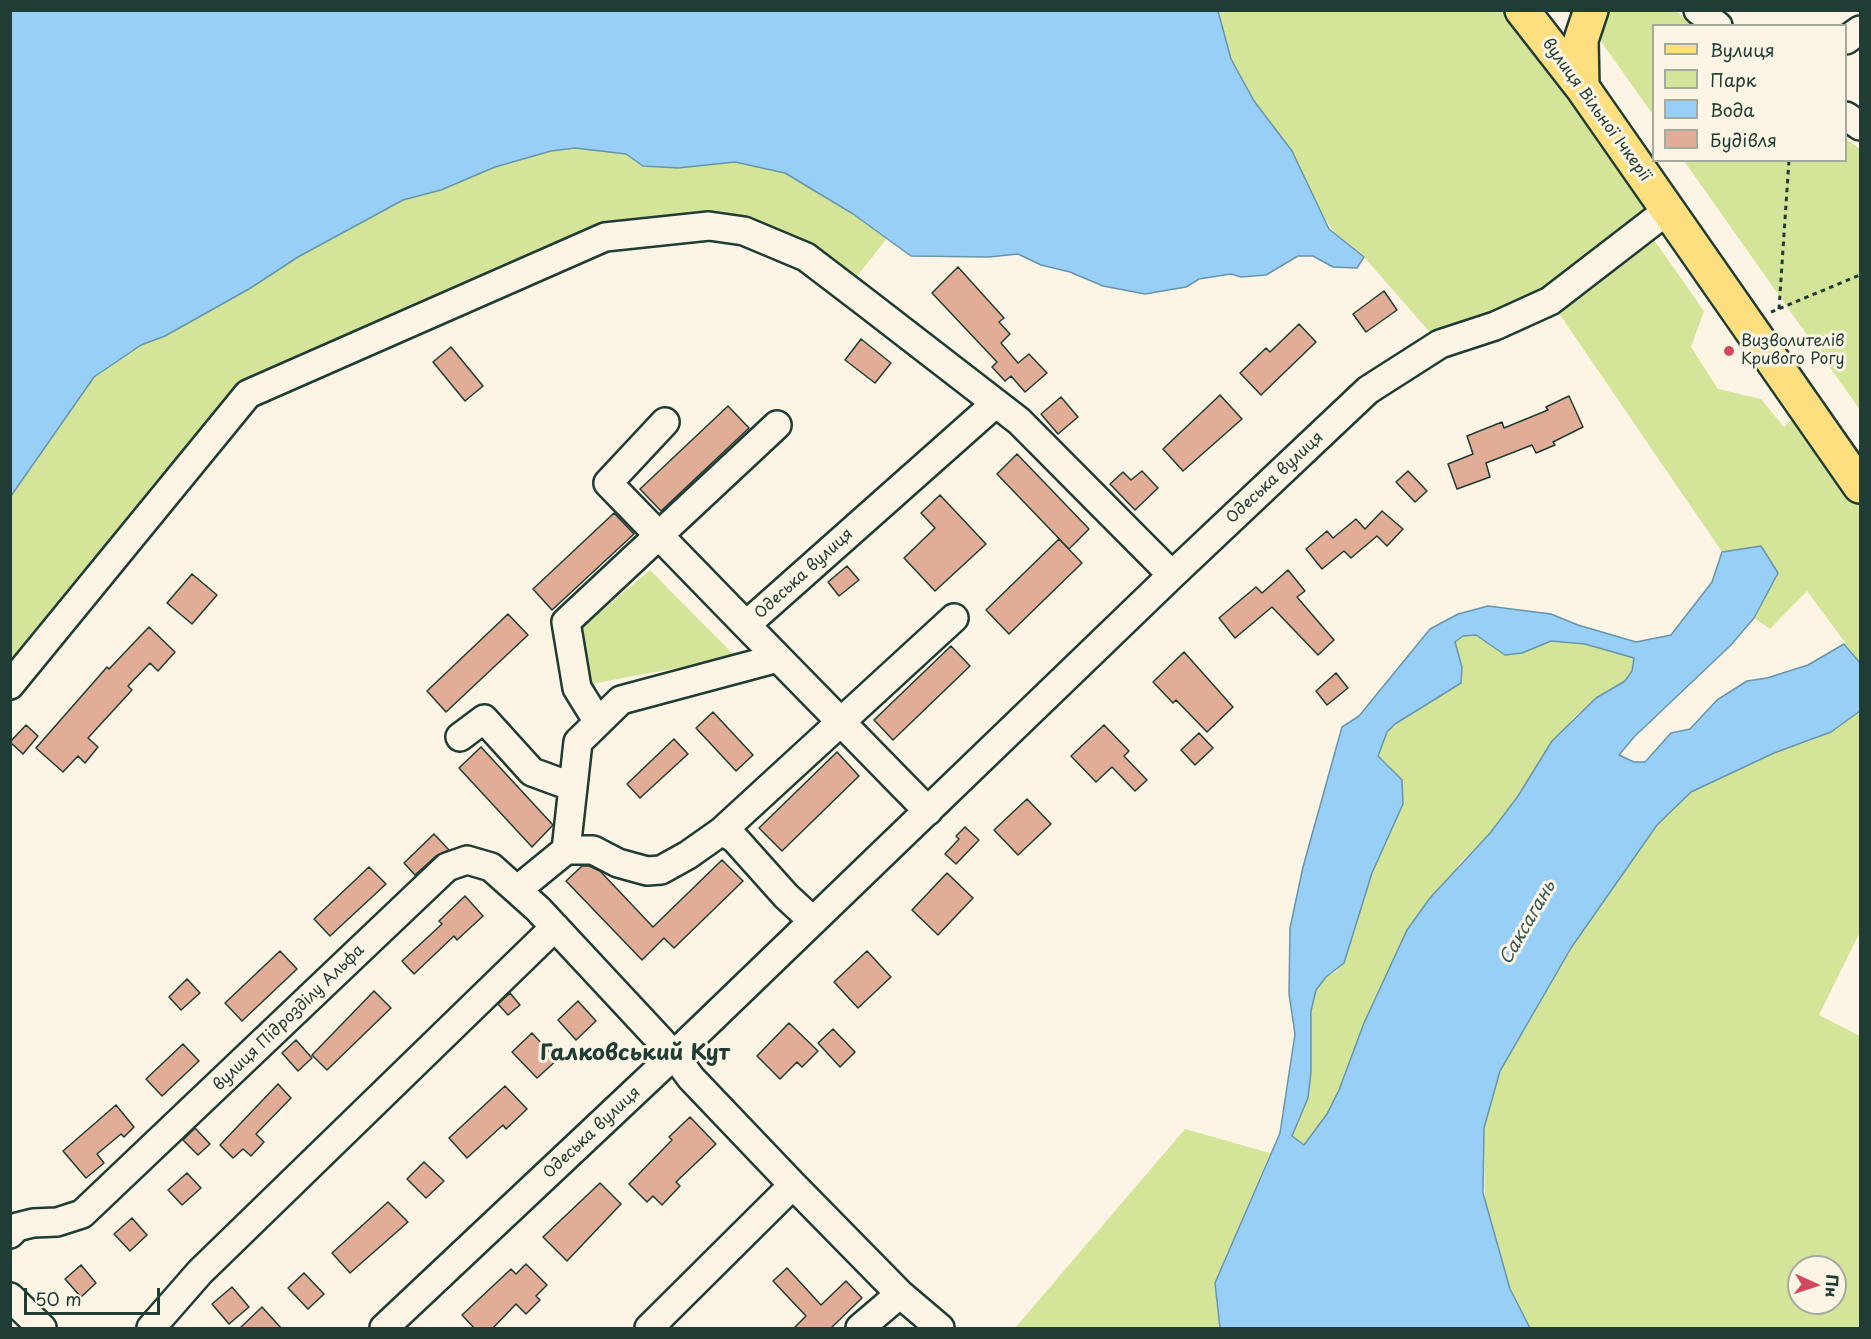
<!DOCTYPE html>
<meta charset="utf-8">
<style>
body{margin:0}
#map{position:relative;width:1871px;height:1339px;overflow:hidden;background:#fcf5e5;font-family:"Playpen Sans",sans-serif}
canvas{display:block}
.frame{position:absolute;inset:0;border:12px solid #1f3d34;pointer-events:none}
.legend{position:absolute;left:1652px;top:24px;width:195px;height:138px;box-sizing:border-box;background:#fcf5e5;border:2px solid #a4ab9e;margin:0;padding:8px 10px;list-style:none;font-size:18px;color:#1f3d34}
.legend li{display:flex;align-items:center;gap:12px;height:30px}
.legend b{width:30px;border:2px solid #a4ab9e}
.north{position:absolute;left:1787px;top:1255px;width:60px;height:60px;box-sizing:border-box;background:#fcf5e5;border:2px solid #a4ab9e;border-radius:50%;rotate:93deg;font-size:16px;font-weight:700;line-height:24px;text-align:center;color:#1f3d34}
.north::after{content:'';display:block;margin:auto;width:21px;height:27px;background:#d1495b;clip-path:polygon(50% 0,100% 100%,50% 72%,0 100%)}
.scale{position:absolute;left:24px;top:1288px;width:136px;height:27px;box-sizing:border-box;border:3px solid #1f3d34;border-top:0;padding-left:8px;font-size:18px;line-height:21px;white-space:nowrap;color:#1f3d34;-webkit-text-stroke:4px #fcf5e5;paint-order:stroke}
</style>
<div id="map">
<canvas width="1871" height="1339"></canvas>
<div class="frame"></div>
<ul class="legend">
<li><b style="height:8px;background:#fedf80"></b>Вулиця</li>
<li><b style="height:16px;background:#d4e599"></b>Парк</li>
<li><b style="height:16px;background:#97cff7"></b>Вода</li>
<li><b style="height:16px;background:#e1ad96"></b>Будівля</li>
</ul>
<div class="north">Пн</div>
<div class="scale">50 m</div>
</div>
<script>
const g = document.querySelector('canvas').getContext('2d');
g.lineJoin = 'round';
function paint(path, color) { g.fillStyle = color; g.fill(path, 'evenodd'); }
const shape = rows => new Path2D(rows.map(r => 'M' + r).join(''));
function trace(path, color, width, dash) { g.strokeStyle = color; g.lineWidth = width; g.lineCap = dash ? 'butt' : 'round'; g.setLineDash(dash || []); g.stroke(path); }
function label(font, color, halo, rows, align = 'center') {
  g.font = font + ' "Playpen Sans",sans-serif'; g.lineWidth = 6; g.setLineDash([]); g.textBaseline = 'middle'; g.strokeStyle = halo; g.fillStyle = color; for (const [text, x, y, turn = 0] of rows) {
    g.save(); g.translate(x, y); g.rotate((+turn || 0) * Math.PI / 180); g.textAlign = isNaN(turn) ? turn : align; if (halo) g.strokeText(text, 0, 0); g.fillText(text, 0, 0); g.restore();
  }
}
paint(shape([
 [1218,11,1522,11,1662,201,1547,293,1433,336,1364,257,1334,232,1316,205,1292,151,1254,101,1231,59],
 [1608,11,1676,11,1695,25,1654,26,1654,110,1651,112,1595,33,1599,20],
 [1846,139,1860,149,1860,410,1684,161,1846,160],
 [575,148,626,154,643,166,735,162,785,173,888,237,851,284,746,224,604,231,245,386,11,674,11,496,94,377,141,345,165,336,249,289,298,257,403,200,441,190,495,167,551,151],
 [1652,237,1704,311,1691,347,1718,389,1761,399,1784,427,1806,407,1860,486,1860,663,1807,591,1770,629,1754,618,1778,573,1761,546,1722,552,1556,309],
 [650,570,736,657,591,684,582,627],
 [1475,635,1505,655,1522,653,1551,641,1585,644,1634,658,1632,671,1625,681,1606,691,1574,717,1491,832,1458,865,1350,1058,1339,1090,1327,1114,1304,1145,1292,1136,1308,1098,1311,1072,1311,1011,1316,990,1326,977,1337,971,1372,873,1390,834,1390,766,1378,756,1387,732,1395,724,1460,683,1462,667,1455,642,1463,636],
 [1860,711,1860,932,1819,1015,1860,1036,1860,1328,1530,1328,1510,1289,1485,1199,1484,1128,1500,1071,1571,948,1657,825,1691,792,1774,753,1815,739],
 [1799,1267,1835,1267,1835,1303,1799,1303],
 [1185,1129,1270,1153,1215,1283,1220,1328,1015,1328]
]), '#d4e599');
const water = shape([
 [11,10,1218,11,1231,59,1254,101,1292,151,1329,229,1364,257,1357,268,1333,267,1313,256,1298,256,1266,275,1241,277,1231,274,1199,279,1186,287,1145,294,1103,286,1070,272,1041,265,1018,254,989,257,911,256,853,214,785,173,735,162,678,168,643,166,626,154,575,148,551,151,495,167,441,190,403,200,298,257,249,289,165,336,141,345,94,377,11,496,11,10],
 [1761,546,1778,573,1754,618,1731,645,1634,737,1619,755,1634,762,1645,762,1671,733,1690,729,1717,700,1747,681,1767,678,1808,665,1844,644,1860,663,1860,711,1831,732,1774,753,1691,792,1657,825,1571,948,1500,1071,1484,1128,1483,1193,1510,1289,1530,1328,1220,1328,1215,1283,1280,1133,1295,1034,1289,994,1290,928,1303,867,1342,727,1359,716,1430,629,1458,614,1488,606,1551,614,1578,625,1636,642,1671,635,1712,582,1722,552,1761,546],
 [1476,635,1505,655,1522,653,1551,641,1585,644,1634,658,1632,671,1625,681,1596,698,1552,741,1518,796,1491,832,1430,898,1407,930,1364,1023,1339,1090,1327,1114,1304,1145,1292,1136,1308,1098,1311,1072,1311,1011,1316,990,1326,977,1344,963,1372,873,1403,804,1402,780,1378,756,1387,732,1395,724,1461,683,1462,667,1455,642,1463,636,1476,635]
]);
paint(water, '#97cff7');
trace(water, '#6795a9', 1.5);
const building = shape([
 [958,267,1004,318,999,322,1010,334,1001,343,1018,363,1029,354,1047,373,1025,392,1011,376,1005,381,992,367,997,362,932,293,958,267],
 [1384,291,1397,310,1366,332,1353,314,1384,291],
 [1299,324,1316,342,1261,395,1240,373,1266,348,1270,352,1299,324],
 [861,339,891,363,875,383,845,360,861,339],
 [451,347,483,386,465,401,433,362,451,347],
 [1220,395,1242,419,1183,471,1163,449,1220,395],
 [1569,396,1583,427,1553,442,1555,445,1536,453,1532,445,1486,463,1490,477,1457,489,1448,464,1473,454,1467,436,1502,422,1504,428,1548,410,1546,407,1569,396],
 [1061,397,1078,417,1058,434,1041,414,1061,397],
 [728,406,749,428,661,511,640,489,728,406],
 [1017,454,1089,529,1069,549,997,474,1017,454],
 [1142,471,1158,488,1135,510,1110,484,1123,472,1131,480,1142,471],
 [1408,471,1427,491,1415,502,1396,482,1408,471],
 [940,495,986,544,935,591,904,558,935,528,921,513,940,495],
 [1382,511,1403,529,1387,546,1377,536,1351,558,1344,551,1322,569,1306,549,1327,531,1333,538,1356,519,1365,529,1382,511],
 [614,513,634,534,552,610,533,589,614,513],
 [1059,539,1082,563,1009,634,986,610,1059,539],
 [847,566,859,580,839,596,828,582,847,566],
 [1288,570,1305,591,1297,597,1334,640,1318,655,1272,607,1235,638,1219,618,1256,587,1262,593,1288,570],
 [192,574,217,595,192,624,167,603,192,574],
 [508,614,528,635,446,712,427,691,508,614],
 [149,627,175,652,158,671,150,663,128,686,132,690,88,738,98,747,85,763,78,756,63,772,36,748,107,667,109,669,149,627],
 [951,646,970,666,893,740,874,720,951,646],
 [1184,652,1233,707,1207,732,1176,700,1173,703,1153,682,1184,652],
 [1336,673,1348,688,1327,705,1316,691,1336,673],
 [713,712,753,755,736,771,696,728,713,712],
 [26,725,38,736,23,754,10,742,26,725],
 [1104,725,1129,751,1124,756,1147,780,1135,791,1112,767,1096,782,1071,756,1104,725],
 [1199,733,1213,748,1195,765,1181,750,1199,733],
 [674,739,688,754,640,798,627,784,674,739],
 [481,747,553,825,532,847,459,768,481,747],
 [837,752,859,776,782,851,759,828,837,752],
 [1027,799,1051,824,1018,855,994,830,1027,799],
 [965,827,979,840,956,864,945,854,959,839,956,836,965,827],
 [434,834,449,850,436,856,415,875,404,863,434,834],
 [722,860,743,881,674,948,664,938,642,960,566,881,582,866,589,866,600,871,653,927,722,860],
 [369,867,386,884,330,936,314,919,369,867],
 [947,873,973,898,938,935,912,910,947,873],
 [465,896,483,916,457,940,454,936,414,974,402,961,442,924,439,921,465,896],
 [280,951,297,969,242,1021,225,1003,280,951],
 [867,951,891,977,858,1008,834,982,867,951],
 [187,979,200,993,181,1010,169,997,187,979],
 [374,991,391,1008,327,1070,312,1055,374,991],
 [510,993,520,1005,508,1015,498,1004,510,993],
 [578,1001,596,1021,576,1040,558,1020,578,1001],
 [789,1023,818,1051,802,1067,797,1062,780,1079,757,1056,789,1023],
 [833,1029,855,1052,840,1067,818,1043,833,1029],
 [532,1033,557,1060,537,1078,512,1052,532,1033],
 [296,1040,312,1058,298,1071,282,1053,296,1040],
 [183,1044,199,1061,162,1096,146,1079,183,1044],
 [278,1084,291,1098,256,1134,264,1142,251,1156,243,1149,233,1158,220,1145,278,1084],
 [505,1086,527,1109,506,1129,503,1125,467,1158,449,1138,505,1086],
 [116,1105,134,1127,124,1137,121,1134,97,1154,104,1163,86,1178,63,1151,116,1105],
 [690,1117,716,1144,676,1182,680,1186,662,1205,653,1196,647,1202,629,1184,672,1140,669,1137,690,1117],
 [195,1128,210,1144,198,1155,183,1140,195,1128],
 [424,1162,444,1181,426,1198,407,1179,424,1162],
 [187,1173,201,1188,182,1205,168,1190,187,1173],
 [600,1183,621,1204,567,1261,543,1237,600,1183],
 [388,1202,408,1222,350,1273,332,1253,388,1202],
 [132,1218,147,1235,130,1251,114,1234,132,1218],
 [526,1264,547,1285,536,1296,540,1300,526,1314,516,1304,492,1329,475,1329,462,1315,511,1269,516,1274,526,1264],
 [81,1265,96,1283,81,1297,65,1279,81,1265],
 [787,1268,821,1305,846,1281,862,1298,830,1329,793,1329,806,1316,773,1281,787,1268],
 [304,1273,324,1294,308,1309,288,1288,304,1273],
 [232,1287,249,1307,229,1324,212,1304,232,1287],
 [262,1307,282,1329,239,1329,262,1307]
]);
paint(building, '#e1ad96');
trace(building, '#1f3d34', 1.5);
const minor = shape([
 [1698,10,1718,26],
 [1846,40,1860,30],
 [1846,116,1860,126],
 [665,422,608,483,746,625,996,403],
 [746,625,928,811],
 [10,685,248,394,605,237,709,226,744,231,806,257,865,302,1019,421,1172,575],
 [598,722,577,688,566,622,777,425],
 [460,737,484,719,532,772,573,787],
 [722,831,954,618],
 [566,850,578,742,621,700,778,658],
 [517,890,566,850,593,850,618,863,647,871,661,870,688,855,722,831,735,839,786,896,813,921],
 [10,1234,17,1227,33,1223,57,1222,82,1214,447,867,467,860,491,867,538,909,674,1055,691,1078,793,1185,900,1294,940,1328],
 [10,1297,42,1328],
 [151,1328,200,1272,555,927],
 [384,1328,674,1055,1172,575,1368,390,1440,344,1495,326,1550,301,1668,210],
 [649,1328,793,1185],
 [860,1328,900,1294]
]);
const major = shape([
 [1522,10,1582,87,1860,486],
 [1582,87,1581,40,1591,10]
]);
trace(minor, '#1f3d34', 32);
trace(major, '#1f3d34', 38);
trace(shape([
 [1779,309,1789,160],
 [1771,312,1860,275]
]), '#1f3d34', 3, [4.5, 4.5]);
trace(minor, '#fcf5e5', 27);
trace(major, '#fedf80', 33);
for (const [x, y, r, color] of [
 [1729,351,6,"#d1495b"]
]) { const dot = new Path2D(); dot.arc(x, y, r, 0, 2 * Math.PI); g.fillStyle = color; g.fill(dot); trace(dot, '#fcf5e5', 2); }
label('16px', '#1f3d34', '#fcf5e5', [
 ["вулиця Вільної Ічкерії",1596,110,54],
 ["Одеська вулиця",1275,478,-43],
 ["Одеська вулиця",804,574,-42],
 ["вулиця Підрозділу Альфа",289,1018,-44],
 ["Одеська вулиця",592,1133,-43]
]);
label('16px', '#1f3d34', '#fcf5e5', [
 ["Визволителів",1741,342],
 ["Кривого Рогу",1741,360]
], 'left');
label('italic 18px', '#375a5b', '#fcf5e5', [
 ["Саксагань",1528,923,-60]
]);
label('bold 22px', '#1f3d34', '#fcf5e5', [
 ["Галковський Кут",635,1054]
]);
</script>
